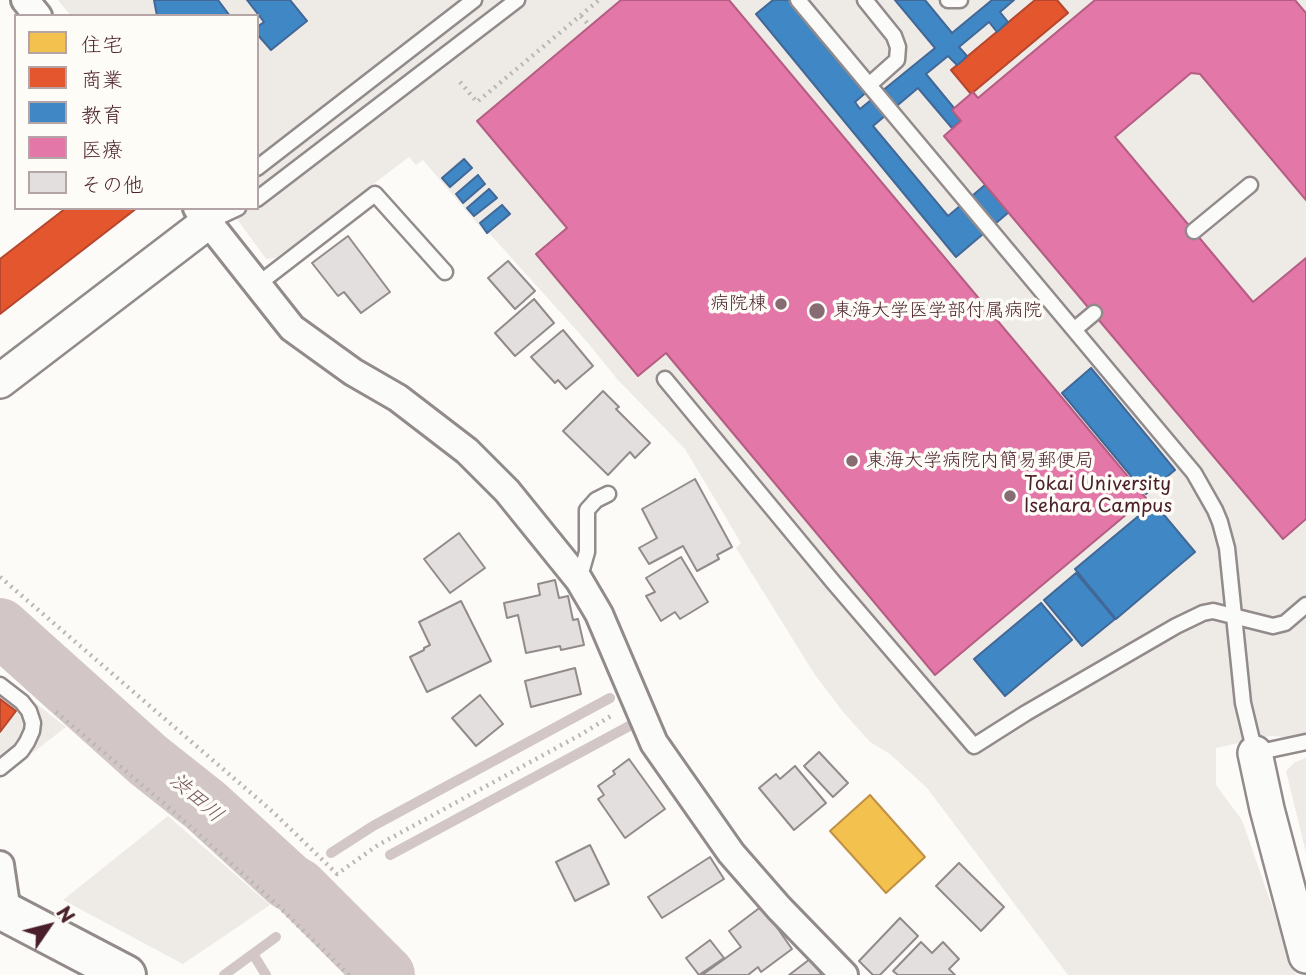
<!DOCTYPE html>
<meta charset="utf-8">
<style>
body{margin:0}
#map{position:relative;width:1306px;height:975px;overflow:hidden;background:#fcfbf8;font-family:"Playpen Sans","Klee One",sans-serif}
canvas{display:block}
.legend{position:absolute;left:14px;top:14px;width:245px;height:196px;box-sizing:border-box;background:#fdfcf7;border:2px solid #b5a4a5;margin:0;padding:9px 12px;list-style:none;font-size:21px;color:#4a1f2b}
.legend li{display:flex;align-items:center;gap:14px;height:35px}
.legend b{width:35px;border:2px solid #b5a4a5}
.north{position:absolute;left:14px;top:891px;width:70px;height:70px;-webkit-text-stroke:5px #fdfcf7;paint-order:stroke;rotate:55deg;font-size:19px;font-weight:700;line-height:28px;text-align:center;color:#4a1f2b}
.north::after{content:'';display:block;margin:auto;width:24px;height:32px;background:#4a1f2b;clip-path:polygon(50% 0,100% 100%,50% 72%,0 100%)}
</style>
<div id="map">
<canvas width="1306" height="975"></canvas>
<ul class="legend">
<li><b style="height:19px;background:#f2c14e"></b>住宅</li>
<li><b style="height:19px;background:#e4572e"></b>商業</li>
<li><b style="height:19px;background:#3f88c5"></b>教育</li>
<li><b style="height:19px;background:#e377a8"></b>医療</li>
<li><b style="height:19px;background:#e2dfde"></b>その他</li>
</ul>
<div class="north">N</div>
</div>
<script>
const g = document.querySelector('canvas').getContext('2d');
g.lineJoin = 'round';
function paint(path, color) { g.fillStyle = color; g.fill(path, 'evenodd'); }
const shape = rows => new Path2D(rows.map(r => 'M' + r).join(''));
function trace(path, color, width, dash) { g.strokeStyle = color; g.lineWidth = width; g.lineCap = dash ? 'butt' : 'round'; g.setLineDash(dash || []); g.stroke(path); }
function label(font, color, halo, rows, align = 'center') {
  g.font = font + ' "Playpen Sans","Klee One",sans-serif'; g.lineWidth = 7; g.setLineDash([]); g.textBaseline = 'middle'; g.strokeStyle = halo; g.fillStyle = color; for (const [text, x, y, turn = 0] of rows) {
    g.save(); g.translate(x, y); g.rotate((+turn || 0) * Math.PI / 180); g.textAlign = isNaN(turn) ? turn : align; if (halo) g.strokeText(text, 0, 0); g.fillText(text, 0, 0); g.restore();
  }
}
paint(shape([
 [58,0,1306,0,1306,736,1299,738,1270,736,1216,748,1216,785,1242,820,1296,975,1068,975,927,788,890,754,870,742,844,713,815,675,736,548,741,543,685,449,617,379,588,343,490,234,487,235,423,160,416,165,409,157,276,258,266,259,229,208,257,208,257,16,71,16],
 [0,675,66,727,0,778],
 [1306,758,1306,853,1286,771,1295,762],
 [168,816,270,905,183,964,63,900]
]), '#eeebe7');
const homes = shape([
 [870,795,925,857,886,893,830,831,870,795]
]);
paint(homes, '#f2c14e');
trace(homes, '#c09044', 2);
const shops = shape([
 [1035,0,1057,0,1068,13,971,94,951,70,1035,0],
 [66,208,137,208,0,314,0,259,66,208],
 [0,699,16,711,0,732,0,699]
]);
paint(shops, '#e4572e');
trace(shops, '#b6462d', 2);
const schools = shape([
 [154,0,218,0,230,16,157,16,154,0],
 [247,0,290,0,307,21,271,50,257,34,257,27,264,22,247,0],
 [773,0,793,0,869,90,855,102,860,109,935,48,895,0,925,0,952,33,992,0,1014,0,1000,12,1008,22,997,32,989,22,959,47,967,56,962,61,957,65,948,56,926,74,954,108,952,110,961,121,952,128,918,88,873,126,948,216,985,185,1009,212,956,257,756,14,773,0],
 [464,159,472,168,450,187,442,178,464,159],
 [478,175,485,184,463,203,456,194,478,175],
 [489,189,497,198,474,216,467,208,489,189],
 [502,205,510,214,487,233,480,223,502,205],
 [1091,368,1175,470,1146,494,1062,393,1091,368],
 [1154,503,1195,552,1116,619,1075,569,1154,503],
 [1076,573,1115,619,1082,646,1044,600,1076,573],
 [1041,603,1072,640,1005,696,974,659,1041,603]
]);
paint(schools, '#3f88c5');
trace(schools, '#426897', 2);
const health = shape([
 [621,0,729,0,1146,498,935,675,666,353,638,376,536,254,567,228,477,121,621,0],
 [1095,0,1295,0,1306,13,1306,200,1200,74,1191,73,1115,137,1253,302,1306,258,1306,519,1283,539,944,136,961,121,952,110,973,92,978,98,1095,0]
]);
paint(health, '#e377a8');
trace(health, '#b55d82', 2);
trace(shape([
 [331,853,373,826,610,698],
 [390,855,633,724],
 [298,887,312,868],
 [253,954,266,975],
 [224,975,276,937]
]), '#d2c7c6', 10);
trace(shape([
 [0,627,148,760,206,806,288,881,298,887,386,975]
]), '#d2c7c6', 58);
const building = shape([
 [348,236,390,292,361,313,344,292,338,296,312,263,348,236],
 [508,261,535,291,515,309,488,278,508,261],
 [534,299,554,323,515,356,495,333,534,299],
 [563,330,593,366,566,389,558,380,555,383,531,357,563,330],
 [603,391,619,407,616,409,650,443,635,458,630,452,608,475,563,431,603,391],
 [695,479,732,547,717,555,719,559,697,571,683,546,649,564,639,548,657,538,642,509,695,479],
 [459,533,485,568,450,593,424,559,459,533],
 [681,557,708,602,680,619,675,612,661,621,646,596,655,592,646,578,681,557],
 [555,580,559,598,568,596,573,620,578,619,584,645,561,650,560,646,526,653,518,615,507,618,504,603,540,595,538,584,555,580],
 [461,601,491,661,427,692,410,657,424,650,424,648,430,645,419,622,461,601],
 [575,668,581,694,531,707,525,681,575,668],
 [480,695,503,724,476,746,452,718,480,695],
 [819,752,848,783,833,797,804,766,819,752],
 [629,759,665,809,625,838,598,799,604,795,598,786,615,774,613,771,629,759],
 [795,766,826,803,794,830,759,788,776,774,780,779,795,766],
 [590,845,609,884,575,901,556,862,590,845],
 [710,857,724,879,662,918,648,897,710,857],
 [959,863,1004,907,981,931,936,886,959,863],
 [762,906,792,949,761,972,758,967,748,975,702,975,741,947,729,931,762,906],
 [900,918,918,936,880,975,873,975,859,961,900,918],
 [710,940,724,958,699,975,686,958,710,940],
 [921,942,932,953,943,942,959,959,949,969,955,975,898,975,893,971,921,942],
 [810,959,822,975,789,975,810,959]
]);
paint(building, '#e2dfde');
trace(building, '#928a8b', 2);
const service = shape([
 [798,0,869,85,897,60,898,47,894,36,865,0],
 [948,0,960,0],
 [869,85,1194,473,1215,510,1220,522,1227,548,1243,703,1255,753,1306,742],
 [257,168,474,0],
 [257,199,517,0],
 [208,222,238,208],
 [1194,231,1250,185],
 [257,285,375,194,445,272],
 [1075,329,1094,313],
 [665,379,834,583,974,746,1026,713,1176,626,1203,613,1213,611,1273,626,1285,623,1306,605],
 [579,580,587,552,587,510,596,500,608,494],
 [0,685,22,702,29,711,33,723,32,731,27,742,21,751,0,768]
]);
const minor = shape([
 [25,0,38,16],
 [197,208,292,328,353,372,398,398,467,451,507,491,579,580,599,614,654,743,731,853,779,908,844,975],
 [0,865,7,912]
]);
const tertiary = shape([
 [0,381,208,222],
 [1255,753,1267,809,1306,956]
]);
const trunk = shape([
 [0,909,126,975]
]);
trace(service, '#928a8b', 19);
trace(minor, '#928a8b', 32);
trace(tertiary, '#928a8b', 38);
trace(trunk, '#928a8b', 44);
trace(shape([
 [581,16,590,26],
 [460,82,477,102,599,0],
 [0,577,273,812,337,874,378,845,580,735,611,716],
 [56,712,174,812,274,902,349,975]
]), '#bbb6b6', 4.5, [2, 5]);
trace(service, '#fbfbf9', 14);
trace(minor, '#fbfbf9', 26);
trace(tertiary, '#fbfbf9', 33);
trace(trunk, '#fbfbf9', 38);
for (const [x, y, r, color] of [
 [781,304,7,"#886c73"],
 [817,311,9,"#886c73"],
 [852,461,7,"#886c73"],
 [1010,496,7,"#886c73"]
]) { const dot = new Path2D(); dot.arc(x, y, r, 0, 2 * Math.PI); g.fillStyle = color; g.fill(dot); trace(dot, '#fdfcf7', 2.5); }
label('19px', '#4a1f2b', '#fdfcf7', [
 ["病院棟",767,304,"right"],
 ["東海大学医学部付属病院",833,311],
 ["東海大学病院内簡易郵便局",866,461],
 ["Tokai University",1024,485],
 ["Isehara Campus",1024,507]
], 'left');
label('italic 21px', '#73525a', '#fdfcf7', [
 ["渋田川",196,798,41]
]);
</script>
